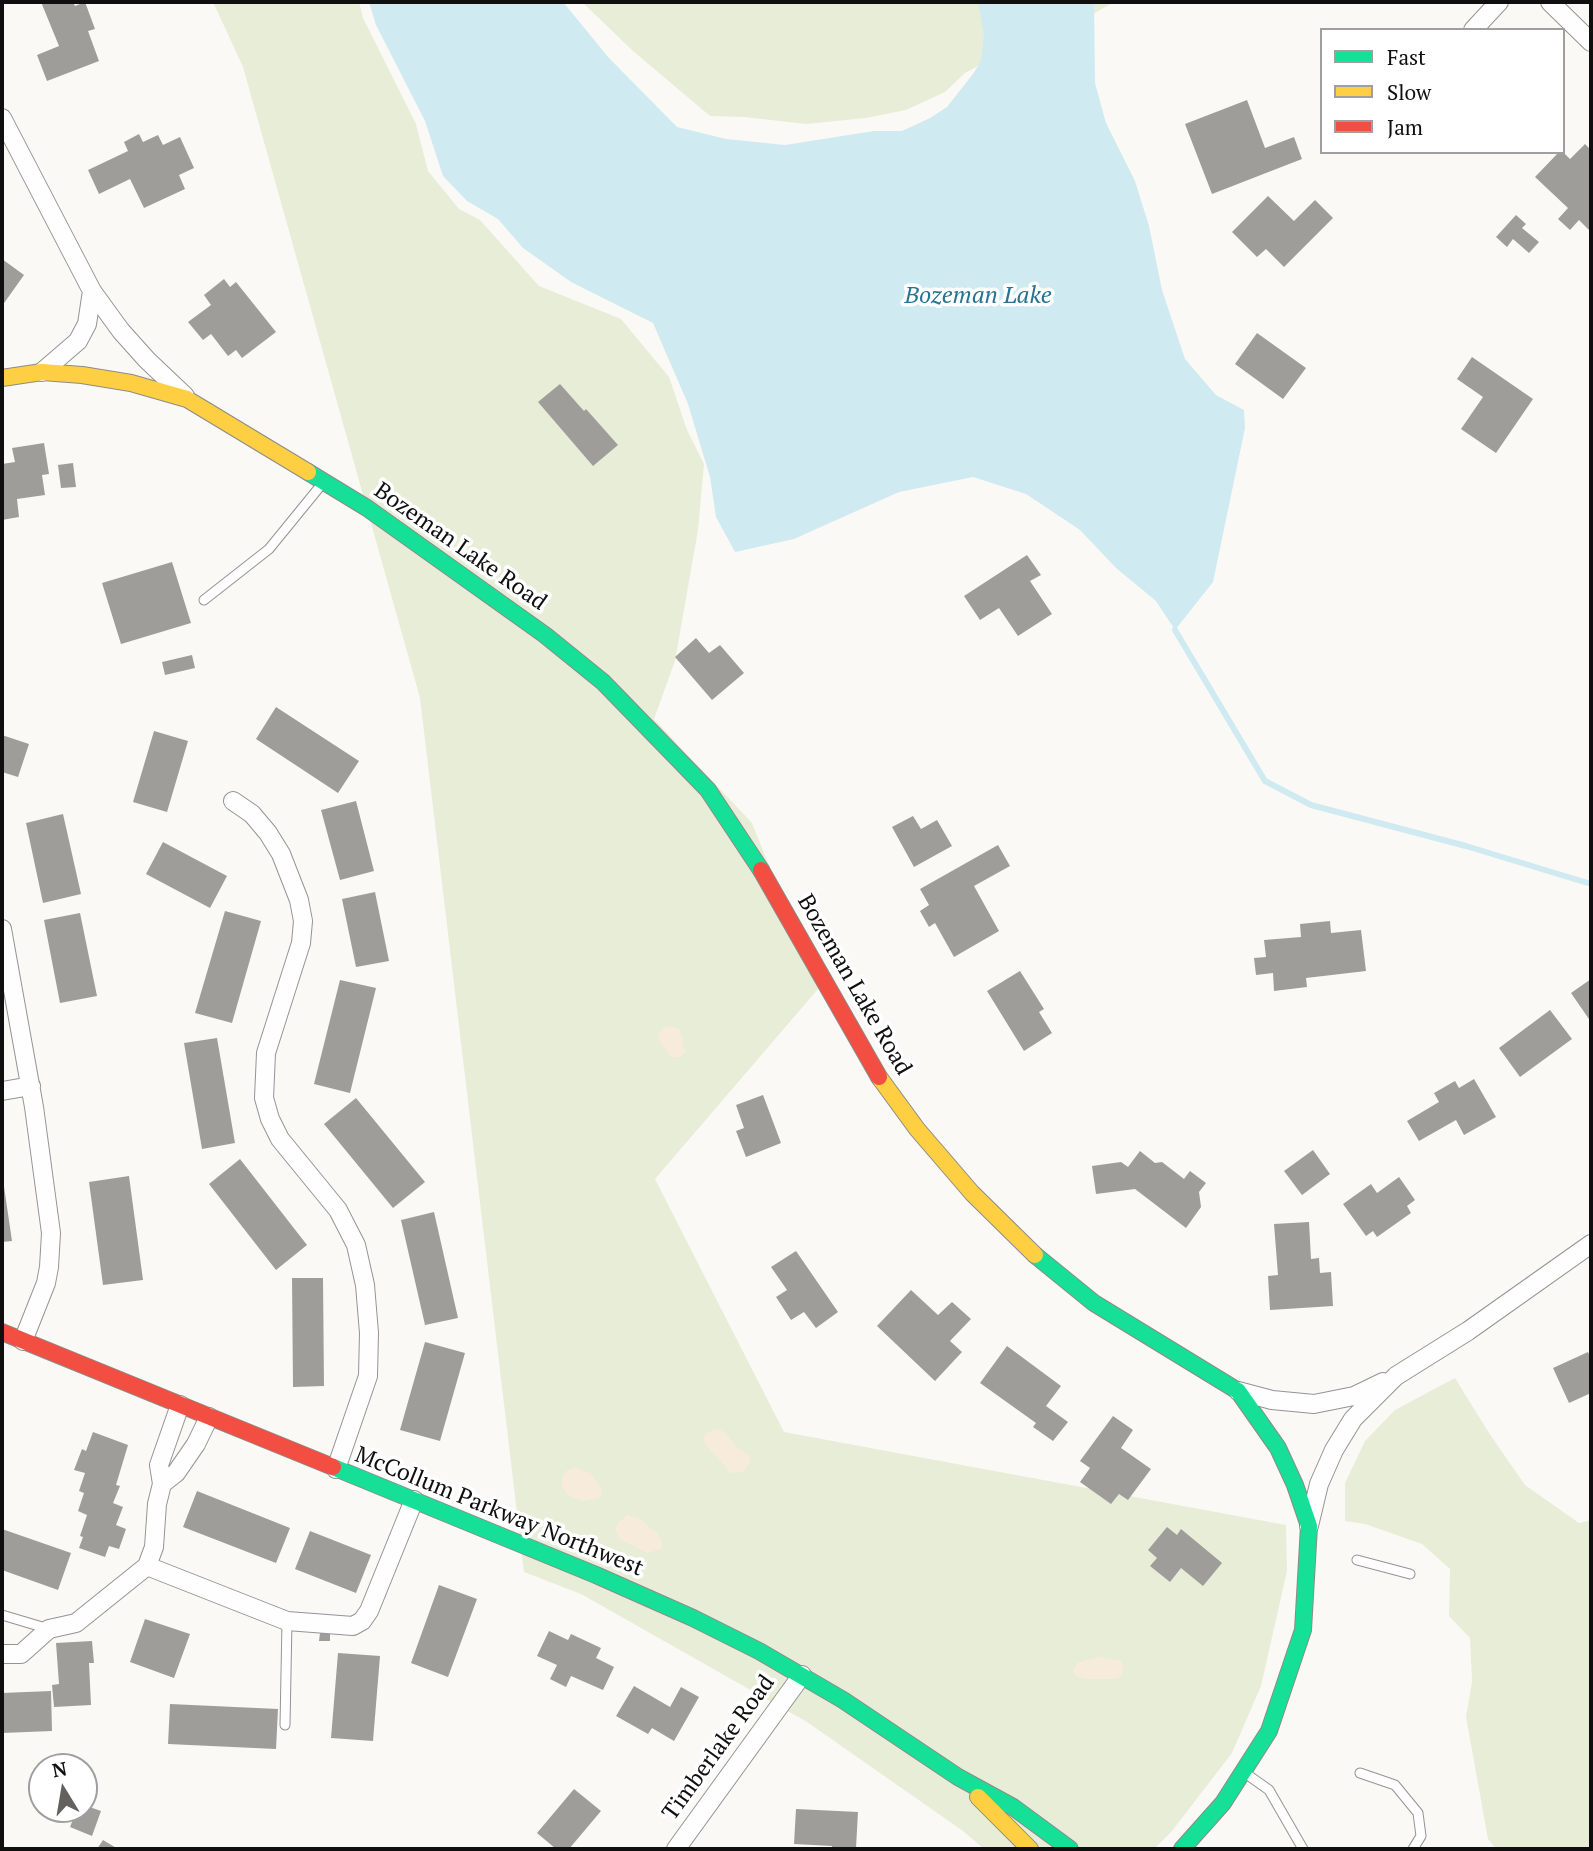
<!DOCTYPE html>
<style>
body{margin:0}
#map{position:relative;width:1593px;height:1851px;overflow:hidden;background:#fbf9f5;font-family:"PT Serif",serif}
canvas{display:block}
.frame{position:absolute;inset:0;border:4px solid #0f0f0f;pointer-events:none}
.legend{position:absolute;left:1320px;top:28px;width:245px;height:126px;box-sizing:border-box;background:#fff;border:2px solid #9f9f9f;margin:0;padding:9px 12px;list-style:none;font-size:21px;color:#0f0f0f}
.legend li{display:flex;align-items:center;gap:14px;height:35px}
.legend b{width:35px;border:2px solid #9f9f9f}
.north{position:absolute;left:28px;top:1753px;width:70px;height:70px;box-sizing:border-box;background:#fff;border:2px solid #9f9f9f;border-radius:50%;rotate:349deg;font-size:19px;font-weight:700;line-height:28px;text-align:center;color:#0f0f0f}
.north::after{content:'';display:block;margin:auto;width:24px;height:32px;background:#626160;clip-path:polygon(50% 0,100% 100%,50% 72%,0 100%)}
</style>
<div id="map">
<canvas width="1593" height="1851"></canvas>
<div class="frame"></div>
<ul class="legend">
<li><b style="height:9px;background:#16e098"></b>Fast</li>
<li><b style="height:9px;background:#ffcf43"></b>Slow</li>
<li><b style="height:9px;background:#f24e42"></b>Jam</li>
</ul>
<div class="north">N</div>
</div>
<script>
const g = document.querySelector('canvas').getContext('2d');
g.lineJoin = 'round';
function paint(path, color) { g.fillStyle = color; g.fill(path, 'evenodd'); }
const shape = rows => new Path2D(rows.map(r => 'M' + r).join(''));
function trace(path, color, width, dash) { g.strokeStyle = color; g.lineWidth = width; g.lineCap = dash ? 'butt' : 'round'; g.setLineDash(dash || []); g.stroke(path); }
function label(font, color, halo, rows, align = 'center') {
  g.font = font + ' "PT Serif",serif'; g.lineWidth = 7; g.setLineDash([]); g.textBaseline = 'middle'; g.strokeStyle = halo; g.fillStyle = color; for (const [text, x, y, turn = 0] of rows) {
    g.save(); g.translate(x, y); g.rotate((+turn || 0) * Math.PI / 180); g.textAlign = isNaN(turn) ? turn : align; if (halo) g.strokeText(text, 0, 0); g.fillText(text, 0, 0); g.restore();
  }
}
paint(shape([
 [213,2,359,2,363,18,416,124,428,171,459,209,480,220,539,286,621,319,669,377,687,430,704,464,698,530,675,661,654,719,752,823,818,989,655,1179,784,1432,1286,1525,1287,1571,1261,1686,1232,1753,1172,1831,1154,1849,984,1849,963,1831,807,1722,581,1594,524,1572,420,698,243,67],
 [582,2,1114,2,1042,43,997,56,965,73,945,92,906,110,866,118,806,124,744,117,710,116,633,51],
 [1455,1378,1489,1433,1525,1485,1579,1523,1591,1520,1591,1849,1496,1849,1488,1839,1466,1717,1472,1682,1470,1638,1449,1616,1450,1569,1422,1544,1365,1524,1345,1521,1345,1483,1365,1441,1395,1410]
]), '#e8edd8');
paint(shape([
 [669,1026,679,1029,682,1037,685,1053,680,1057,671,1057,660,1042,658,1034,662,1029],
 [717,1429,724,1432,739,1449,749,1455,750,1463,742,1472,731,1473,706,1445,703,1438,706,1433],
 [574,1468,590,1473,601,1487,602,1492,599,1498,583,1501,568,1495,562,1487,562,1478,566,1471],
 [627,1515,640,1519,658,1534,662,1541,661,1549,647,1553,619,1538,616,1530,617,1524],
 [1099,1657,1121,1661,1123,1668,1121,1677,1114,1679,1085,1679,1076,1676,1073,1672,1077,1663]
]), '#f7ecdb');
paint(shape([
 [369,2,563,2,609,58,677,127,726,139,785,145,874,131,902,131,930,118,947,107,973,74,981,61,984,35,978,2,1094,2,1095,83,1106,123,1135,181,1149,226,1162,290,1185,359,1216,395,1244,410,1245,428,1213,582,1175,630,1156,601,1116,568,1080,530,1026,494,973,477,899,492,794,539,735,552,716,517,710,477,688,404,653,323,571,282,523,248,498,219,467,201,443,176,425,121,376,25]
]), '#d0eaf1');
trace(shape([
 [1175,630,1265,781,1311,805,1466,846,1591,884]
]), '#d0eaf1', 6);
paint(shape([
 [41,2,73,2,75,6,85,2,95,29,88,31,99,61,47,81,37,55,59,46],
 [1247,100,1265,148,1294,137,1302,159,1212,194,1185,124],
 [139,134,143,142,158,135,163,145,180,137,194,168,179,175,185,189,144,208,130,179,99,194,88,170,128,151,124,142],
 [1585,144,1591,150,1591,232,1579,220,1570,230,1558,219,1568,208,1535,177,1559,152,1563,152,1570,159],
 [1268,196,1294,221,1315,200,1333,218,1284,267,1266,249,1257,257,1232,232],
 [1516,215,1526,224,1522,228,1539,242,1529,253,1513,239,1507,247,1496,237],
 [2,259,24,275,2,306],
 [224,279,230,287,236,282,276,332,242,358,236,350,228,356,211,334,203,340,188,322,211,305,204,295],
 [1257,333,1306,368,1283,399,1235,364],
 [1472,357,1533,399,1496,453,1461,429,1483,397,1457,379],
 [560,384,584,411,586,409,618,445,593,466,538,402],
 [44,443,49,474,42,475,45,495,17,499,19,517,2,520,2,464,15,462,12,448],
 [73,463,76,487,61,488,58,465],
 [1027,555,1041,575,1030,581,1052,614,1018,636,999,608,980,620,964,596],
 [172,562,191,623,121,644,102,583],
 [696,638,709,653,720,645,744,673,712,700,675,657],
 [192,655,195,668,165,675,162,662],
 [276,707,359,761,338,793,256,739],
 [154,731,188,741,167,812,133,802],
 [2,735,29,744,18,777,2,772],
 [356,801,374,871,340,880,321,810],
 [63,814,81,894,43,903,26,823],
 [913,816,921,829,937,820,952,846,914,867,892,827],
 [163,842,227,876,210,908,146,874],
 [998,845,1010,866,974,886,999,931,954,957,935,923,929,927,920,911,929,905,920,889],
 [375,892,389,961,356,967,342,899],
 [225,911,261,921,232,1023,195,1013],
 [80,913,97,996,60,1003,44,920],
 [1330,921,1331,933,1361,930,1366,971,1306,978,1307,987,1274,991,1273,973,1256,975,1254,958,1266,957,1264,940,1301,937,1300,924],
 [1020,971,1044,1009,1039,1012,1052,1033,1024,1051,987,991],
 [1591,979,1591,1022,1571,993],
 [340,980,376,988,350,1093,314,1084],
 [1550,1010,1572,1039,1520,1077,1499,1048],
 [217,1038,235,1143,202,1149,184,1043],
 [1474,1079,1496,1117,1464,1135,1456,1120,1419,1141,1407,1121,1439,1102,1434,1093,1455,1081,1459,1088],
 [763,1095,781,1143,746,1157,736,1131,744,1128,736,1105],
 [356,1098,425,1182,393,1208,324,1124],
 [1313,1150,1330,1174,1302,1195,1284,1171],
 [1140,1151,1155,1163,1162,1162,1184,1179,1190,1171,1206,1183,1199,1192,1201,1207,1186,1228,1135,1189,1096,1194,1092,1166,1121,1162,1128,1167],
 [240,1159,307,1245,276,1270,209,1184],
 [2,1173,12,1241,2,1242],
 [129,1176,143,1280,103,1285,89,1182],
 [1399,1177,1415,1200,1407,1206,1411,1213,1377,1237,1373,1231,1366,1236,1343,1204,1371,1184,1377,1193],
 [434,1212,458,1318,425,1325,401,1220],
 [1309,1222,1311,1259,1319,1258,1320,1273,1331,1272,1333,1306,1270,1310,1268,1276,1278,1275,1274,1224],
 [796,1251,838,1312,816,1328,804,1312,791,1320,776,1297,787,1290,771,1267],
 [292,1278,323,1278,324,1386,293,1387],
 [911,1290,938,1315,952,1302,971,1319,950,1341,962,1352,935,1381,877,1326],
 [425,1342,465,1353,440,1441,400,1430],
 [1007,1346,1061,1386,1046,1406,1068,1422,1053,1441,1033,1427,1036,1423,980,1383],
 [1588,1352,1591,1359,1591,1393,1569,1403,1553,1368],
 [1113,1416,1133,1430,1121,1448,1151,1469,1128,1500,1119,1494,1111,1504,1080,1482,1090,1468,1080,1461],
 [93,1432,128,1445,116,1485,120,1486,113,1503,123,1507,116,1525,126,1529,119,1549,109,1546,105,1557,79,1548,83,1537,80,1536,87,1515,78,1511,84,1493,79,1491,85,1473,74,1470,82,1449,86,1451],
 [197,1491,290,1528,276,1563,183,1527],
 [1167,1527,1177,1535,1181,1529,1222,1563,1203,1586,1181,1568,1170,1582,1150,1566,1157,1558,1148,1550],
 [2,1529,71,1553,58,1590,2,1570],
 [310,1531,371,1555,356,1593,295,1569],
 [439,1585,477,1599,448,1677,411,1663],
 [145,1619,190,1634,174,1678,130,1662],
 [549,1631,568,1640,571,1634,601,1648,596,1658,614,1667,603,1690,571,1676,566,1687,550,1679,557,1665,537,1656],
 [320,1633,330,1634,330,1641,319,1641],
 [92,1641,94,1663,89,1663,91,1705,54,1707,52,1685,59,1684,56,1643],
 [338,1653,380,1656,373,1741,331,1738],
 [634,1686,670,1707,681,1687,699,1697,674,1741,652,1728,648,1734,616,1716],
 [51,1691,52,1731,2,1733,2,1693],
 [170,1704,278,1709,276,1749,168,1744],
 [574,1789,601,1811,569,1849,556,1849,537,1833],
 [84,1805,101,1811,92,1836,70,1827,77,1809,84,1809],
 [796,1809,858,1812,856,1848,832,1849,832,1846,794,1844],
 [103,1840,118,1849,97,1849]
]), '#9f9d9a');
const lane = shape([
 [204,600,269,549,322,484],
 [1357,1560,1410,1574],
 [2,1615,49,1629],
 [285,1725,287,1621],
 [1245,1773,1269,1790,1303,1849],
 [1360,1773,1395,1785,1418,1813,1421,1836,1413,1849]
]);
const street = shape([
 [1550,2,1591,42],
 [1473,30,1499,2],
 [2,118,92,291,121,331,147,360,185,396],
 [42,372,78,341,87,324,92,291],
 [233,801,252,814,268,833,281,854,299,900,303,921,301,943,266,1053,264,1098,270,1119,280,1139,338,1210,356,1245,365,1285,369,1333,368,1376,336,1469],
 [2,929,34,1107,51,1233,49,1267,46,1283,23,1341],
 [2,1091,31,1086],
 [1238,1391,1272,1400,1314,1404,1354,1396,1383,1382],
 [162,1484,176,1473,196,1444,209,1417],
 [1309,1526,1319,1484,1334,1450,1353,1419,1396,1376,1468,1331,1591,1244],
 [147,1566,287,1621,353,1626,362,1621,369,1611,414,1500],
 [2,1654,21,1654,49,1629,76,1623,147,1566,154,1547,157,1504,162,1484,159,1465,180,1405],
 [676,1849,802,1675]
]);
const fast = shape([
 [308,472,367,508,545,635,603,682,708,790,761,870],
 [1035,1255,1094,1303,1238,1391,1278,1448,1295,1485,1309,1526,1303,1630,1269,1731,1223,1803,1182,1849],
 [333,1467,596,1575,693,1618,759,1651,843,1700,958,1777,1013,1807,1070,1849]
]);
const slow = shape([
 [2,378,42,372,82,375,131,383,187,399,308,472],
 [879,1077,917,1129,972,1193,1035,1255],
 [978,1797,1030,1849]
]);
const jam = shape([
 [761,870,879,1077],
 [2,1332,333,1467]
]);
trace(lane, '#959493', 11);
trace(street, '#959493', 20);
trace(fast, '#8c8b89', 18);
trace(slow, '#8c8b89', 18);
trace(jam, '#8c8b89', 18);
trace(lane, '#fefefe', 9);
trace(street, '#fefefe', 18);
trace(fast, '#16e098', 16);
trace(slow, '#ffcf43', 16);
trace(jam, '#f24e42', 16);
label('23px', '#0f0f0f', '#fff', [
 ["Bozeman Lake Road",460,547,35],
 ["Bozeman Lake Road",854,985,60],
 ["McCollum Parkway Northwest",499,1512,22],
 ["Timberlake Road",719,1748,-54]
]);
label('italic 24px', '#277392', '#fff', [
 ["Bozeman Lake",978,296]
]);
</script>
